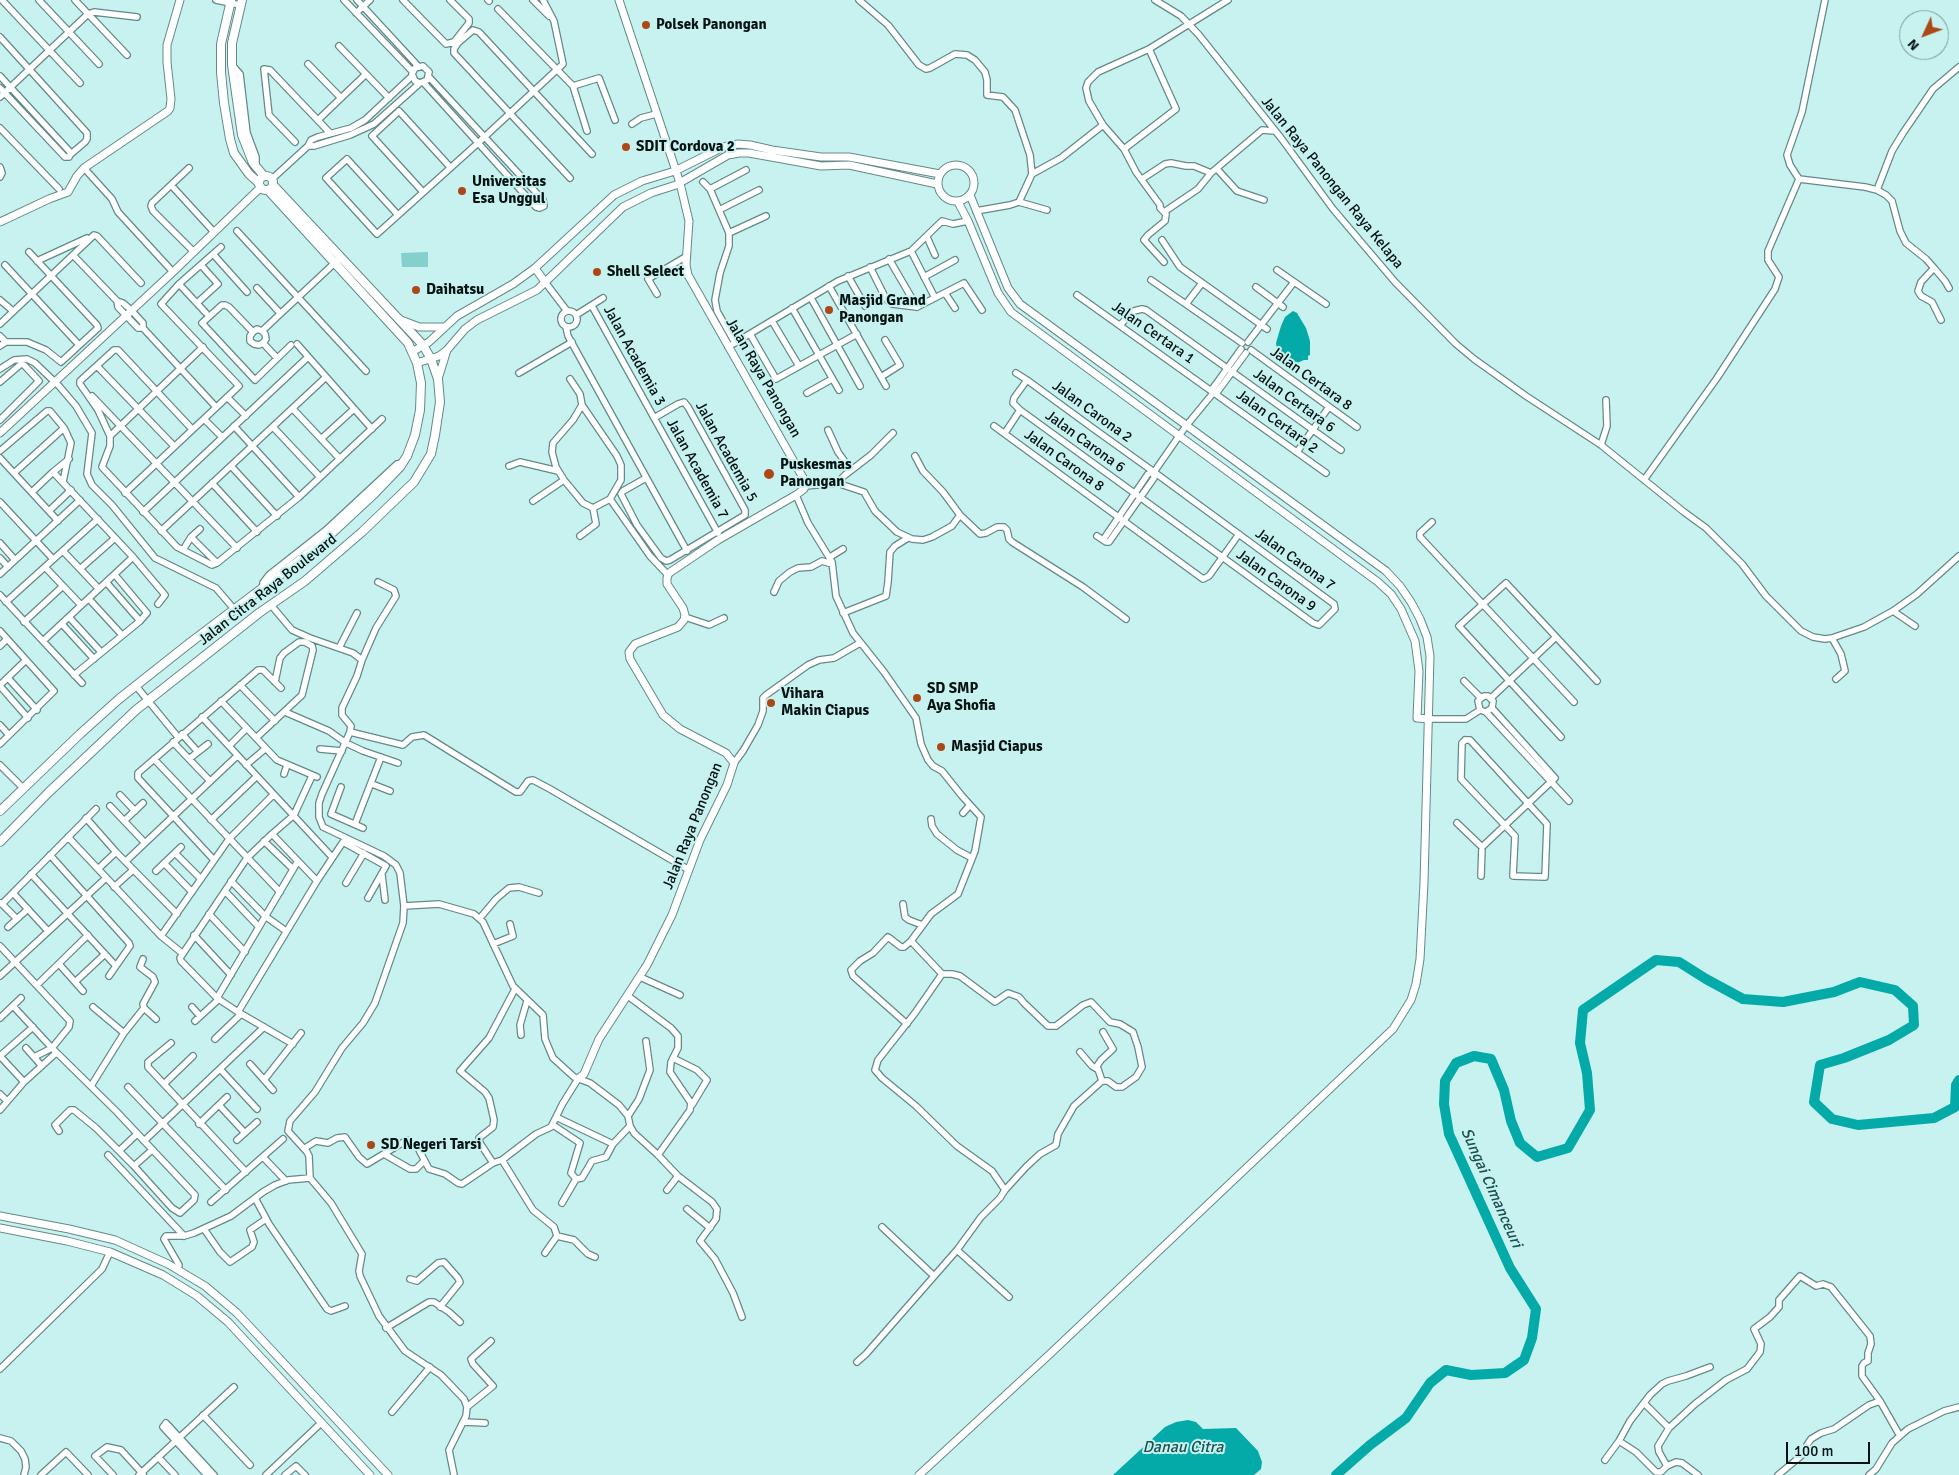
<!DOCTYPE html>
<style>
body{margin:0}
#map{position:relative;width:1959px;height:1475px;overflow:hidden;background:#c8f2f0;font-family:Signika,sans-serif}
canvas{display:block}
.north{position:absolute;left:1899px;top:10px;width:50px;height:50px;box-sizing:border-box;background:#c8f2f0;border:1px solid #7a9998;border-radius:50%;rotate:227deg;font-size:14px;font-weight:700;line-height:20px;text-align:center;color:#051313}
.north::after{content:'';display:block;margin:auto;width:18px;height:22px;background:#ac4817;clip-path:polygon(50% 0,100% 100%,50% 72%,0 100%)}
.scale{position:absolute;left:1786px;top:1442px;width:84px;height:22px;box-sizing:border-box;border:2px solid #051313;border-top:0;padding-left:6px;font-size:15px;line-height:18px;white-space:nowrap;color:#051313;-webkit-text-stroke:4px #c8f2f0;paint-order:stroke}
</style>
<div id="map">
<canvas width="1959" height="1475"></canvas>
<div class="north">N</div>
<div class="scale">100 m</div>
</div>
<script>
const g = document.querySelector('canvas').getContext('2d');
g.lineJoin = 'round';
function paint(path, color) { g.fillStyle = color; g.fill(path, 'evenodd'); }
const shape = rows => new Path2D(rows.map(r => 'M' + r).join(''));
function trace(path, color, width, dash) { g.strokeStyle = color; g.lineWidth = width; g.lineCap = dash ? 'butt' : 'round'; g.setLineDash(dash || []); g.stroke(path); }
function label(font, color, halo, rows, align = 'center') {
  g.font = font + ' Signika,sans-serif'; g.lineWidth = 4; g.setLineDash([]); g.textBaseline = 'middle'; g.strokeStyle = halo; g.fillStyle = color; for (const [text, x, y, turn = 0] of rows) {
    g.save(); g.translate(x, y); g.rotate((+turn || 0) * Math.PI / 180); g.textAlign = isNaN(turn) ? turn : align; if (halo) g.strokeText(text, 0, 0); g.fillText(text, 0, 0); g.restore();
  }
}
paint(shape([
 [428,252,428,267,402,267,401,253]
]), '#85d0cd');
paint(shape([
 [1293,311,1297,313,1306,328,1310,341,1310,355,1308,356,1308,360,1304,360,1290,366,1282,360,1278,353,1276,343,1281,326,1285,317],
 [1188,1420,1196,1422,1203,1429,1236,1428,1258,1451,1262,1462,1261,1469,1254,1475,1113,1475,1165,1427,1176,1422]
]), '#04aaa7');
trace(shape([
 [1336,1475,1370,1445,1406,1418,1430,1383,1446,1370,1471,1375,1505,1373,1524,1360,1532,1338,1536,1309,1510,1268,1449,1134,1444,1104,1445,1081,1456,1063,1474,1056,1491,1059,1504,1090,1511,1121,1520,1143,1537,1157,1568,1148,1590,1110,1587,1073,1580,1043,1583,1010,1656,960,1679,962,1706,979,1743,999,1783,1002,1834,992,1860,982,1895,990,1913,1006,1914,1025,1889,1040,1844,1058,1820,1065,1814,1102,1832,1119,1858,1125,1934,1118,1955,1107,1956,1085,1959,1080]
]), '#04aaa7', 10);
const minor = shape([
 [2,0,80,83],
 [39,0,99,64],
 [75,0,127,55],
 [216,0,240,5],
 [344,0,412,71],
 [357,0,418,66],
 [403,0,446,44,454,42,469,23,469,19,450,0],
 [488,0,489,1],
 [533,0,549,16],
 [859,0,888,25,919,65,926,69,930,68,955,54,967,55,975,60,985,72,987,80,987,95,1003,97,1015,110,1030,155,1032,174,1019,202,1010,205,976,211],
 [1155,0,1181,16,1199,35,1281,138,1333,209,1395,282,1456,344,1474,359,1526,396,1601,445,1684,512,1706,528,1742,564,1766,596,1801,631,1813,637,1825,639,1832,638,1864,627,1893,611,1917,594,1959,556],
 [498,9,573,86,587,131],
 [356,13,370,0],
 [0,37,87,133,87,139,85,142,71,154],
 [339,46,389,98],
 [308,64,341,98],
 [232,65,240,74,247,133,256,157,256,167],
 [0,76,71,153,69,157,65,157,0,88],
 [412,76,365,120,351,128,318,137,311,140,308,146,314,146,350,135,374,124,420,83,427,80,429,72,423,66,415,68,412,74,415,81,420,83],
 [423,82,536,207,540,208,544,206,543,200,429,77],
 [573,86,599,78,615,120],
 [0,97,88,14,94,12,137,17],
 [318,120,366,74],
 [632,124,641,118,656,114],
 [0,128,59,189],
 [295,142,269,115,264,69,270,70,330,133],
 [1124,149,1176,109,1149,49],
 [0,167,2,173,0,177],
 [84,168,112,199,118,212,173,272],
 [189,168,152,203,151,206,153,211,194,252],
 [1217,169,1237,191,1264,200],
 [1032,174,1061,158,1103,125],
 [570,178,454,53,454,49,458,43,473,30,479,32,592,154],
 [272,179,308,146],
 [1142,179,1165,164,1171,163,1186,166,1194,166,1211,173],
 [1799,179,1865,187,1877,190,1892,151,1903,133,1933,89,1959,67],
 [1799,179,1790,165,1787,155,1802,112,1825,0],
 [703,182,710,189,729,233,729,246,720,273,715,300,717,311,735,343],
 [171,185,214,232],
 [710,189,746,170],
 [1877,190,1886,195,1892,201,1900,231,1906,243,1926,259,1934,268,1921,282,1918,291,1921,296,1932,302,1941,320],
 [423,192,372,136,399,111,450,167],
 [1019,202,1047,210],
 [719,210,759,190],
 [1164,212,1198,189,1211,173,1262,130,1274,131],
 [398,215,347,159,326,178,377,234,478,143,563,64,554,21,543,0],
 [237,231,366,371],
 [729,233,766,216],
 [927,237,935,255],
 [1162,240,1180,267,1267,329],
 [911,251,935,298],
 [213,254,247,292],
 [73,255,117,301,123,303,131,310,143,323,143,328],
 [889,259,917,307],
 [37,261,87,238],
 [1164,262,1144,240,1148,235,1165,221,1166,214,1160,208,1160,205,1136,172,1124,149,1103,125,1089,101,1086,88,1088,82,1098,72,1149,49,1228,0],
 [5,265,79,345],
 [870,267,886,299,892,304,917,307,964,283,982,310],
 [1934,268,1945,281,1949,288],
 [1277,270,1326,304],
 [848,276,865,306],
 [924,277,955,260],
 [1151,280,1242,343],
 [545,282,567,311],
 [179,284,206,313],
 [829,286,886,386],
 [1256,287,1283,307],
 [257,288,280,313],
 [945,293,955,308],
 [657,294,648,279,687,256],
 [1077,295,1326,473],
 [811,298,860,386],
 [0,300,13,311],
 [117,301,118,307,138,328,143,328,216,407],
 [197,303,218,284,201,265],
 [1186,304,1202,283],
 [592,306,718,533],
 [792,308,839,390],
 '561 319a8 8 0 1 1 16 0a8 8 0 1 1-16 0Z',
 [576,315,603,298],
 [772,321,799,366],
 [0,324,94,235,97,236,141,283],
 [1120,325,1134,311,1142,309,1146,310,1341,450],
 [566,327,568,336,687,551],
 [262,331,265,334,266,339,263,343,259,345,254,344,250,341,250,336,253,332,257,329,262,331,341,257],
 [253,332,229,307,225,305,222,305,202,323,255,380,291,345],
 [750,334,776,379,857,334],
 [0,336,6,342],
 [1248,342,1294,282],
 [263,343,277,358],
 [297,344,372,429],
 [0,346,6,342,27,342,46,350,61,362,98,328,97,325,29,252],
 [728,347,838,281,911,251,942,221,953,224,968,221],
 [1251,350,1357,427],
 [97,366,174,446],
 [0,369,14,360,27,359,35,363,59,386,76,406,92,433,87,474,92,485,112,505,155,558,216,588,234,609],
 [519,373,572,342],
 [1016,373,1027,380,1094,429,1154,472,1334,604,1335,609,1319,625,1313,623,1020,410,1013,403,1014,398,1027,380],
 [881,377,900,365,885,340],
 [570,379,580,394,582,405,617,456,621,465,621,480,610,499,593,508,583,503,564,480,556,467,552,452,553,443,573,420,582,405],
 [0,382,21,364,24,365,39,381,0,420],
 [1214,392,1213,388,1216,384,1241,349],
 [807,393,832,379],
 [92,396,237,548],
 [227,397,246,416],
 [293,409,340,459],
 [204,419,222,437],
 [234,426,299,497],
 [994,426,1203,579,1209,576,1239,534],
 [273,427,320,477],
 [192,429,118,350,114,350,80,381,80,384,98,410,110,436,110,446,102,467,177,547,212,565,217,563,299,497,382,419],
 [828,430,838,452,851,470],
 [1005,433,1020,410],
 [110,436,203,347],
 [321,439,354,409],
 [1601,445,1607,426,1606,400],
 [0,451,47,411,50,411,64,428,71,443,63,482],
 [1297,452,1329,407],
 [915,456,923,471,943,492,960,515],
 [0,458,58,521],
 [69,459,53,472,133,557,165,595,158,604],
 [231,466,277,516],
 [509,466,520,462,558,471],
 [14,473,64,428],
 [646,478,623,491,621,494,637,525,661,558,666,561,670,560,745,515,745,510,688,407,684,402,678,404,654,418],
 [1644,480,1717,378,1775,289,1779,277,1768,260,1768,251,1799,179],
 [212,483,257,532],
 [837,483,845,475,871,455,893,433],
 [806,486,837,483,864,492,875,511,897,532,912,539,923,540,932,537,952,526,960,515,980,534,986,533,997,527,1004,527,1007,530,1009,539,1012,542,1083,587,1126,619],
 [32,492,53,472],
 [125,493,239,386,161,304,179,284,221,247],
 [796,495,808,523,832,562,836,596,853,633,884,672,916,718,921,744,928,760,933,766,942,771,962,796,981,817,975,851,958,894,931,914,911,941,904,947,901,947,888,937,873,953,860,961,851,970,853,976,907,1024],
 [610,499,650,556,668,575],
 [533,501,564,480],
 [0,502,53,559],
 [49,511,71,490],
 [143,512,308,357],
 [1432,522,1420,533,1420,537,1574,702],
 [161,531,326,377],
 [580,536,596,524,593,508],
 [1097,536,1106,542,1109,542,1154,478,1154,472],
 [191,537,217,563],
 [1103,540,1148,474,1154,472,1186,426,1214,392,1218,391,1246,353],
 [0,543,15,560],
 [183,550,191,537,200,529],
 [63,551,99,589],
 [830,557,843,549],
 [0,558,8,567],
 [45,567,81,605],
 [80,569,115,538],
 [0,574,80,500],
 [115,575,147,613,140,621],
 [262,589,263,583,269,575,326,530,397,464,402,463],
 [774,592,779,581,790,572,798,568,811,567,822,561,832,564],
 [0,595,82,683],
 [89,599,122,635],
 [6,602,98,519],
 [271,605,292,630,310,638,353,653,362,660,357,676,342,708,342,715,351,726,350,732,322,794,319,803,319,817,323,827,384,856,396,865,400,873,404,906,403,923,375,1003,363,1023,342,1048,315,1092,290,1121,288,1131,307,1152,309,1156,310,1178,331,1203,362,1254,359,1271,360,1276,379,1316,405,1351,441,1375,464,1399,467,1407,466,1416,449,1450,454,1475],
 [1893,611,1915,626],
 [843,613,886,596,888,582,890,552,895,546,908,538],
 [69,617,101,652],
 [685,617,709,625,724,618],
 [24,622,63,586],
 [62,624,94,659],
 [0,631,54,691,0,744],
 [1832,638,1841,654,1845,671,1836,679],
 [43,641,133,557],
 [0,646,7,639],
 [339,648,357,613],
 [362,660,376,628,396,596,394,590,378,582],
 [74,675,140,621,106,582],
 [8,678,37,710],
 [1464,681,1480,697],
 [0,685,26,660],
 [240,685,275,721],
 [0,686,28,718],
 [136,686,178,737],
 [1491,698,1556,637],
 [221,701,277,760,317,777],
 [285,712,329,731,346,743,363,751,398,763],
 [1486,712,1492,708,1493,701,1488,696,1484,696,1478,701,1480,710,1486,712,1569,801],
 [202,717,332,857],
 [1429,719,1466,719,1480,710],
 [0,725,9,735],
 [350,732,403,745,412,737,424,735,516,792,520,792,528,781,533,780,550,789,689,870],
 [182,734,198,752],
 [1561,737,1459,626,1506,583,1597,681],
 [256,738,302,695,313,650,312,646,305,642,299,642,284,653,280,658,275,682],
 [1465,740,1470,740,1547,824,1545,877,1513,876,1515,836,1461,779,1462,743,1465,740],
 [173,742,189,759],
 [208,744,189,759,210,781],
 [229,746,246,729],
 [320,749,342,751],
 [154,759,280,892],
 [734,763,743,751,758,725,763,711,763,698,766,695,808,665,819,660,834,658,860,643],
 [0,765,23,788],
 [246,765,265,749],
 [284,774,287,765],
 [372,784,390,791],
 [341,787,331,814,363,828],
 [120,795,135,811],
 [110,806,145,843],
 [963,813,970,805],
 [86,818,116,852,177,914],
 [931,819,932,826,937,834,957,850,972,858],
 [211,820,256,777],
 [124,821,143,803],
 [1457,823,1482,847,1481,876],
 [355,824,381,757],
 [272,834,317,881],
 [68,837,161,936,229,839,273,795],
 [264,841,293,869],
 [1482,847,1555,778,1492,708],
 [175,853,201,879],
 [50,855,129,943,130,946,109,976],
 [214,860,138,778,138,773,258,670,263,670,281,688],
 [126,861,237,756],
 [164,863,192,892],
 [98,869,116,852],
 [156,871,181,847],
 [31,874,116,966],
 [382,875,385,900],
 [231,881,265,916,286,931],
 [346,883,364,853],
 [114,887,133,870],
 [225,891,259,927],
 [13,893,48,931],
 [1,903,17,919],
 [2,904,96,809],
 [903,904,905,917,909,920,922,925],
 [404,906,439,904,474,914,483,922,513,986,543,1015,545,1039,553,1058,574,1077,590,1083,619,1105,628,1116,630,1126,634,1133,658,1155,678,1176,712,1202,717,1209,716,1219,700,1241,715,1259,733,1293,742,1317],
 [209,914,245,952],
 [480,918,496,899,509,888,519,887,539,893],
 [8,927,28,909],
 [194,935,231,975],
 [161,936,182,953],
 [493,944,513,936,510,924],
 [0,946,70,1021,69,1027,52,1048,117,1112,195,1195,194,1200,180,1213,172,1208,134,1166,152,1150],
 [143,959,140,967,153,977,155,982,143,1004,144,1008],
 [59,964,83,991],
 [942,974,915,1013,878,1060,875,1070,882,1078,916,1106,957,1146,992,1171,1005,1190],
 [0,976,106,878],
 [640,977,680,995],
 [75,982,105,954],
 [37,985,88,935],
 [628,996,671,1028,678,1036,678,1048,671,1062,670,1072,691,1103,690,1110,658,1155],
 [217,998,298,861],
 [13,1006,52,1048,34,1057],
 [93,1007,124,1033],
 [192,1007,200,1016],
 [238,1012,317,881,343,842,386,866,368,898],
 [0,1018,21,998],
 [195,1021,219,999],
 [521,1035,520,1025,527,1001],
 [215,1039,241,1014],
 [171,1043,148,1062,148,1067,246,1172],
 [293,1044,238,1012,217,998,181,961,180,958,247,858,272,834,294,815,312,776],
 [26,1048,41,1065],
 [1080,1052,1092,1066,1097,1069,1097,1068],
 [0,1056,33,1027],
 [0,1056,24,1082],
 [673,1058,697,1070,707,1080,692,1105],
 [250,1064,273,1090],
 [220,1069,257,1109],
 [264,1080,301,1033],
 [1102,1081,1097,1066,1101,1060,1113,1049,1103,1032],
 [164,1084,193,1056],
 [91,1086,124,1033,144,1008,156,1019],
 [128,1087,226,1190],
 [0,1094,7,1101],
 [219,1105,245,1133],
 [0,1110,24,1082,56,1053],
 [628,1116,639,1099,650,1070,646,1041],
 [556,1117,613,1144],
 [199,1124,227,1097],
 [553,1125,580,1143,571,1173,576,1179],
 [59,1131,55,1125,70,1110,74,1110,96,1128,134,1166],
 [237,1140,257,1122],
 [144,1141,264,1027],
 [305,1148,316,1141,328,1143,337,1138,345,1137,359,1157,367,1164,407,1140,418,1148,429,1169,445,1174,458,1183,462,1184,493,1163,502,1160,536,1134,551,1127,563,1103,578,1079],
 [119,1151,137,1134],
 [384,1154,410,1169,416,1169,424,1161],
 [108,1155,184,1236],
 [263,1157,286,1181],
 [502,1160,533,1210,554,1227,557,1236,545,1253],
 [493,1163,480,1143,479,1138,493,1127,494,1120,489,1098,485,1092,460,1071,489,1038,515,989],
 [667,1190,678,1176],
 [255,1198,269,1224,327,1309,331,1311,345,1306],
 [211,1202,283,1139],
 [562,1203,576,1179,582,1178,592,1161,606,1157,613,1144,630,1126],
 [687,1209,710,1228],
 [882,1227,933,1275],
 [204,1229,220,1252,230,1262,252,1247,254,1242,250,1230,266,1219],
 [557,1236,574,1240,588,1254,595,1257],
 [957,1250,1009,1297],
 [178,1269,179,1265,164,1239,166,1236,184,1236,194,1233,231,1216,263,1192,275,1185,288,1180,310,1178],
 [410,1279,417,1281,438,1263,444,1262,458,1278,460,1282,440,1307],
 [386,1328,429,1302,434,1302,449,1312,460,1322],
 [857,1362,866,1354,957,1250,981,1217,1000,1198,1005,1190,1026,1167,1040,1154,1056,1145,1058,1134,1074,1106,1102,1081,1108,1081,1116,1087,1122,1087,1136,1077,1142,1067,1138,1047,1133,1032,1120,1024,1110,1022,1091,1002,1083,1005,1056,1026,1048,1026,1024,1003,1019,997,1008,993,995,1002,960,976,952,974,942,974,911,941],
 [0,1369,102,1269,110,1252],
 [1644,1403,1669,1428,1695,1404,1726,1380,1747,1369,1760,1352,1761,1344,1754,1329,1770,1317,1779,1307,1779,1300,1800,1276,1816,1286,1823,1284,1831,1287,1870,1336,1871,1344,1868,1353,1868,1361,1864,1363,1862,1366,1862,1376,1880,1401,1900,1436],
 [467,1407,493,1386,473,1364,471,1359,491,1341],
 [392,1412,430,1367],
 [203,1415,250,1465],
 [464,1422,485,1423],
 [1669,1428,1658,1446,1659,1452,1667,1466,1676,1462,1682,1463,1698,1475],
 [0,1438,11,1441,21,1451,25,1459,26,1467,24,1475],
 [1619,1441,1630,1421,1650,1395,1662,1384,1668,1381,1686,1376,1710,1367],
 [158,1457,175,1475],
 [1605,1460,1619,1441,1636,1452,1656,1472,1661,1472,1667,1466],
 [41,1475,66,1452,88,1475],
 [113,1475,95,1456,107,1447,121,1450,143,1474],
 [139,1475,234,1387],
 [207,1475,163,1427,166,1423,214,1475],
 [266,1475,321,1423],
 [285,1475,296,1466,305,1475],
 [1778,1475,1807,1451,1807,1445,1811,1439,1821,1433,1834,1429,1869,1405,1880,1401],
 [1869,1475,1876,1469,1892,1443,1908,1429,1944,1411,1959,1407]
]);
const tertiary = shape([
 '938 183a18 18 0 1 1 36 0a18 18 0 1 1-36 0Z',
 [958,202,968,221,998,293,1011,312,1378,582,1391,594,1401,609,1415,641,1419,671,1417,718,1429,719],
 [0,222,49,199,68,192,77,176,84,168,168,111,170,108,171,99,167,62,167,45,180,0],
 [535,268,545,282],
 [401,320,419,327,443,327],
 [412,352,429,342,457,316,513,284,535,268,614,195,642,181,675,171,723,147,738,144,750,145,772,150,821,157,849,157,940,174],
 [417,363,439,356,447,350,465,329,477,320,537,290,623,207,651,193,676,185,728,155,739,153,749,153,821,166,849,165,937,184],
 [438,379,447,350],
 [0,433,173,272,261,187],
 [578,1079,584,1074,599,1039,647,965,672,915,700,840,727,785,734,763,726,753,680,729,663,715,630,659,629,652,635,644,678,627,684,620,685,615,683,608,667,584,667,578,669,573,718,540,796,495,804,489,806,483,688,275,686,265,689,221,680,183,619,0],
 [0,1216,69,1229,115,1240,168,1264,205,1286,237,1313,388,1475],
 [0,1228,67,1241,110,1252,163,1275,197,1296,228,1322,370,1475],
 [919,1475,1051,1353,1393,1029,1411,1000,1416,984,1420,959,1424,883,1430,656,1427,637,1420,619,1411,602,1400,586,1386,571,1020,304,1008,288,970,195]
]);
const secondary = shape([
 [231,0,221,44,221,72,224,103,230,139,234,153,249,174,259,183],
 [242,0,232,43,232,65,242,135,253,163,264,176],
 '259 183a7 7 0 1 1 14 0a7 7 0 1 1-14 0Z',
 [0,811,80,734,119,699,191,642,297,562,331,534,375,493,400,467,407,456,415,435,420,410,421,383,417,363,408,343,268,190],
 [0,842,49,792,136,710,259,613,305,581,362,532,414,482,431,454,435,435,440,402,438,379,431,359,423,345,273,185]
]);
trace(minor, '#638a88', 8);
trace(tertiary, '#638a88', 9);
trace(secondary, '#638a88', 10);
trace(minor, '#fff', 5.5);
trace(tertiary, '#fff', 7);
trace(secondary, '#fff', 8);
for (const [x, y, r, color] of [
 [646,25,5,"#ac4817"],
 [626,147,5,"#ac4817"],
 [462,191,5,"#ac4817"],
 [597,272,5,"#ac4817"],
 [416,290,5,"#ac4817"],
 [829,310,5,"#ac4817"],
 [769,474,6,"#ac4817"],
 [917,698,5,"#ac4817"],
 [771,703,5,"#ac4817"],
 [941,747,5,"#ac4817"],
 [371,1145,5,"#ac4817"]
]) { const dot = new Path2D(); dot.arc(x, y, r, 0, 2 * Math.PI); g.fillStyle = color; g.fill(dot); trace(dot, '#c8f2f0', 2); }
label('bold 15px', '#051313', '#c8f2f0', [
 ["Polsek Panongan",656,25],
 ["SDIT Cordova 2",636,147],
 ["Universitas",472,182],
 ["Esa Unggul",472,199],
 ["Shell Select",607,272],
 ["Daihatsu",426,290],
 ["Masjid Grand",839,301],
 ["Panongan",839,318],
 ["Puskesmas",780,465],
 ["Panongan",780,482],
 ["SD SMP",927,689],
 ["Aya Shofia",927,706],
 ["Vihara",781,694],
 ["Makin Ciapus",781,711],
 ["Masjid Ciapus",951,747],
 ["SD Negeri Tarsi",381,1145]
], 'left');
label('15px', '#051313', '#c8f2f0', [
 ["Jalan Raya Panongan Raya Kelapa",1332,183,51],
 ["Jalan Certara 1",1153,333,35],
 ["Jalan Academia 3",634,356,61],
 ["Jalan Raya Panongan",763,378,60],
 ["Jalan Certara 8",1311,379,36],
 ["Jalan Certara 6",1294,401,36],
 ["Jalan Carona 2",1092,412,36],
 ["Jalan Certara 2",1277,422,36],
 ["Jalan Carona 6",1085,442,36],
 ["Jalan Academia 5",726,452,61],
 ["Jalan Carona 8",1064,461,36],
 ["Jalan Academia 7",697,469,61],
 ["Jalan Carona 7",1295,560,36],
 ["Jalan Carona 9",1276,581,36],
 ["Jalan Citra Raya Boulevard",268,590,-38],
 ["Jalan Raya Panongan",693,826,-68]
]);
label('italic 16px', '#1a5251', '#c8f2f0', [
 ["Sungai Cimanceuri",1491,1188,66],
 ["Danau Citra",1183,1448]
]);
</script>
